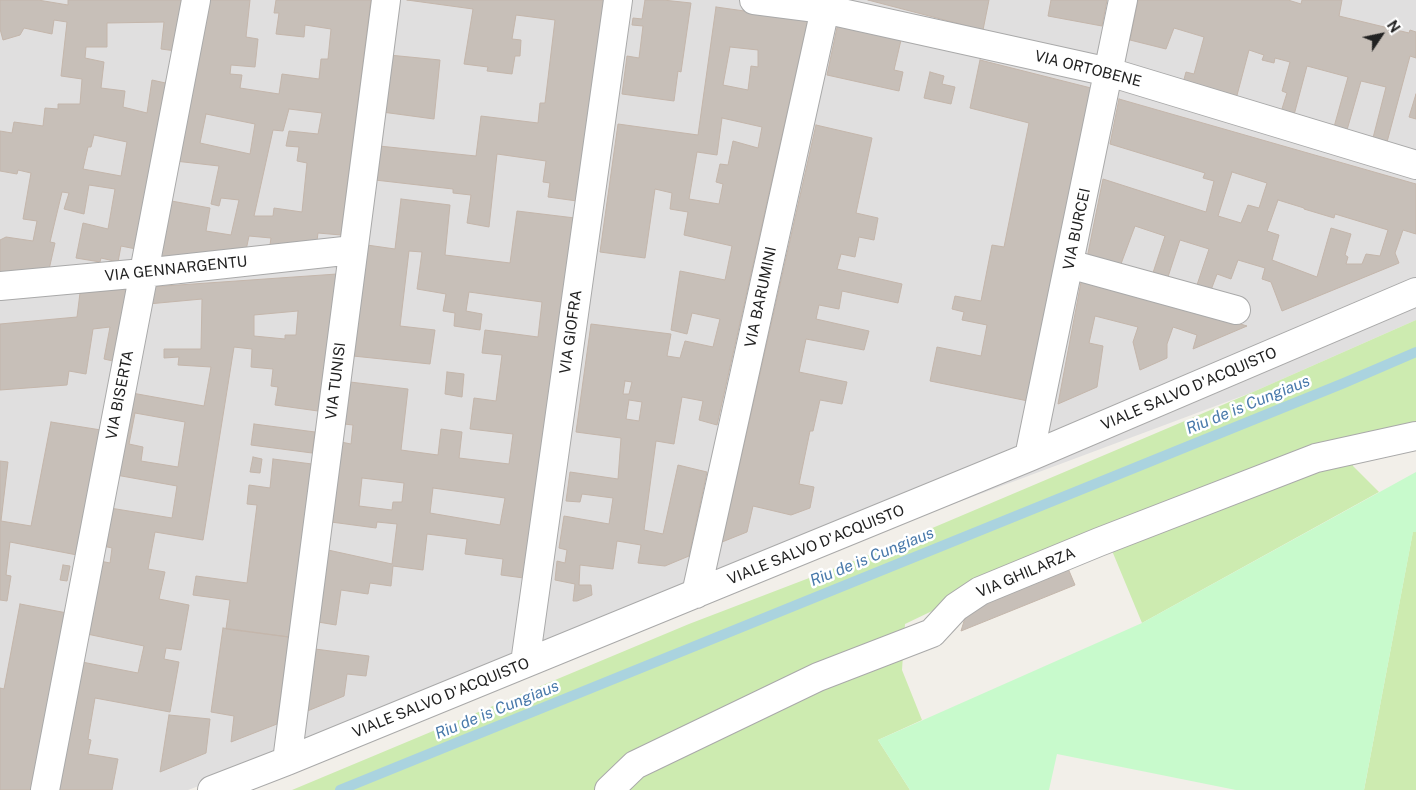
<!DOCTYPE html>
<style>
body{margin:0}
#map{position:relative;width:1416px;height:790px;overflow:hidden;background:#f2efe9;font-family:"Public Sans",sans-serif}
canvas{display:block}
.north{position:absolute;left:1356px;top:10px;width:50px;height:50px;-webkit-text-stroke:4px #fff;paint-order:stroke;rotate:56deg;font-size:14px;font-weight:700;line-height:20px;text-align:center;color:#222}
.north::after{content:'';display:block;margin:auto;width:18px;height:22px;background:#222;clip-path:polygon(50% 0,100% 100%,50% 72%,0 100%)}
</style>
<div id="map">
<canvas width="1416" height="790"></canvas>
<div class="north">N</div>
</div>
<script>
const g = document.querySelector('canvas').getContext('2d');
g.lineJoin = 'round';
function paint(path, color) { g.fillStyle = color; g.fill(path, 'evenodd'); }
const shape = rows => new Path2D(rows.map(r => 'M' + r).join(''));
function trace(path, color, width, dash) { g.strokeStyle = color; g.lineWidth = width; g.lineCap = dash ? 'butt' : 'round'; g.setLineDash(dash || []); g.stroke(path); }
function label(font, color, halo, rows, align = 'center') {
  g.font = font + ' "Public Sans",sans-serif'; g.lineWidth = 5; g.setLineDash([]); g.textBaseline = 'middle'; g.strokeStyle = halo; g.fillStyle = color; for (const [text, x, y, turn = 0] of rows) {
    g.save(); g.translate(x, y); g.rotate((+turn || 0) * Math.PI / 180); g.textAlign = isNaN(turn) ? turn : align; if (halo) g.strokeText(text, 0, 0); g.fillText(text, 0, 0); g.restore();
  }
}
paint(shape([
 [0,0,1416,0,1416,320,1253,392,188,790,0,790]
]), '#e0dfdf');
paint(shape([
 [1416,320,1416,422,1359,438,1353,451,1353,466,1379,492,1142,623,1103,529,905,624,902,670,922,720,878,740,910,790,292,790,689,624,864,557,1253,392],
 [1413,531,1416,532,1416,790,1364,790]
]), '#cdebb0');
paint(shape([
 [1416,472,1416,532,1413,532,1364,790,1236,790,1057,754,1049,790,910,790,878,740,1142,623]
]), '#c8facc');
trace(shape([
 [340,790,1344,383,1416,352]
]), '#aad3df', 10);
const building = shape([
 [0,0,38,0,68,5,68,0,187,0,176,51,161,49,164,22,107,23,107,47,86,47,85,58,104,62,101,88,125,91,123,107,147,113,152,80,170,84,136,249,121,246,118,262,101,258,100,262,76,258,83,223,108,229,115,189,89,185,84,214,64,209,69,193,62,192,50,242,55,243,48,274,0,278,0,240,6,237,33,241,37,221,23,219,31,173,18,170,17,174,0,171,0,131,12,133,14,122,43,126,45,108,58,109,58,104,80,104,82,79,61,76,67,22,54,20,52,34,24,28,20,35,3,40,0,29,0,0],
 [94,135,127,142,121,176,83,169,88,147,91,147,94,135],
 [206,0,250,0,246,37,258,39,255,67,231,65,230,74,242,75,240,88,279,94,282,74,319,79,321,59,328,59,331,29,305,25,304,37,276,34,279,13,274,13,276,0,371,0,341,235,318,233,316,248,270,245,271,238,249,236,245,255,161,261,156,255,166,200,210,208,206,231,231,235,239,200,221,198,219,206,211,204,219,166,175,161,206,0],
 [289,109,322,113,318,134,289,131,286,146,299,147,297,161,307,163,302,212,274,208,273,216,254,216,273,130,283,131,289,109],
 [206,114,255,124,250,154,200,143,206,114],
 [407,0,605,0,577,201,548,197,550,183,543,182,546,161,497,154,489,227,467,223,471,195,453,193,453,189,375,180,379,146,476,156,481,116,538,123,540,103,545,103,555,20,516,15,512,39,521,40,520,56,515,56,512,74,487,71,488,67,464,64,473,9,407,0],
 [645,0,663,0,691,3,681,72,678,71,674,101,622,94,627,56,639,58,643,26,632,25,633,18,642,19,645,0],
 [868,0,989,0,983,30,868,0],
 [1051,0,1107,0,1102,26,1048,16,1051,0],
 [1138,0,1288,0,1301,4,1302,0,1342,0,1339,16,1409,33,1410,30,1416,32,1416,58,1410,56,1387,142,1373,138,1386,87,1361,81,1347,130,1334,127,1348,77,1307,66,1294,115,1281,112,1287,93,1282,91,1290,62,1275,58,1274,63,1262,60,1264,55,1249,50,1236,99,1183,83,1186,72,1194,74,1204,37,1174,28,1166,49,1130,40,1138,0],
 [716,7,808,20,717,425,699,420,703,401,682,397,674,444,656,441,644,530,663,534,678,465,707,472,689,556,665,566,638,563,641,545,617,541,613,569,580,565,579,585,591,585,592,595,577,601,573,601,575,584,555,580,557,561,565,563,567,550,559,548,564,516,609,524,613,498,582,494,580,502,566,501,570,472,618,479,621,438,576,432,591,324,671,334,667,356,680,358,685,341,713,347,720,319,692,313,687,334,671,330,680,271,725,280,732,246,684,235,688,212,670,209,672,193,655,189,645,258,600,252,618,124,698,135,716,7],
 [730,47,758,50,758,67,751,66,748,90,723,85,730,47],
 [722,118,762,127,758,148,733,141,728,165,720,164,716,182,723,184,719,204,689,199,697,152,717,155,722,118],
 [625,381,632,382,629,394,623,394,625,381],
 [629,400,642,402,639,421,626,419,629,400],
 [838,23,901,40,894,70,903,72,899,91,827,75,838,23],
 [389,55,440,60,434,119,382,112,389,55],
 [980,60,1091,88,1028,401,930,381,937,347,981,356,987,325,962,320,964,312,952,309,955,296,981,301,992,245,1004,247,1029,123,970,108,980,60],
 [930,72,944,76,942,84,955,87,951,104,924,98,930,72],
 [1416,94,1416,119,1409,117,1416,94],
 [1119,99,1416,184,1416,234,1403,230,1395,253,1399,263,1282,311,1271,282,1262,279,1265,268,1238,260,1231,279,1217,274,1208,298,1194,294,1209,249,1180,240,1165,286,1150,282,1165,236,1135,226,1118,272,1086,263,1103,179,1206,212,1214,181,1203,178,1205,173,1110,144,1119,99],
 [1232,172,1267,183,1259,208,1248,205,1241,223,1218,216,1232,172],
 [1278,200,1304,208,1304,209,1334,218,1335,214,1388,230,1380,256,1366,254,1362,264,1346,264,1348,257,1345,255,1351,234,1331,228,1317,277,1272,260,1279,235,1267,231,1278,200],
 [816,125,872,138,856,213,878,218,874,240,859,237,855,257,841,254,837,269,902,284,898,303,842,291,839,309,819,305,816,319,869,331,864,350,806,339,799,372,847,382,842,404,820,400,813,431,810,431,799,484,814,487,810,508,791,515,753,506,747,532,722,542,816,125],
 [401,199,450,205,445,255,510,263,517,211,575,218,524,578,501,575,503,559,465,554,467,539,427,534,423,570,393,566,391,586,370,583,368,594,341,590,336,625,318,622,328,550,392,564,397,524,377,522,376,528,331,522,341,442,351,444,353,425,344,424,350,382,408,389,401,450,438,455,441,429,462,432,459,458,509,464,513,434,470,429,474,398,496,401,502,355,482,353,485,330,538,337,542,302,469,292,466,311,482,314,480,330,454,326,455,313,443,311,446,294,417,289,422,252,409,251,400,326,435,330,430,364,353,356,367,245,395,249,401,199],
 [362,478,404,483,402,502,393,502,392,510,359,506,362,478],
 [433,488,505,498,500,525,430,513,433,488],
 [337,274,318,411,275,405,278,387,271,386,273,369,251,367,252,349,234,347,203,540,155,532,148,569,165,572,159,599,189,605,181,650,166,648,164,659,179,662,170,712,95,698,88,739,91,740,88,754,118,759,112,790,57,790,82,662,138,673,144,646,87,634,100,561,110,563,112,548,103,546,110,508,172,518,177,486,116,475,132,393,204,406,211,367,178,365,179,357,164,358,164,349,201,349,202,299,148,304,150,287,337,274],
 [298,311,296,335,285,335,285,339,254,336,254,315,298,311],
 [135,413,185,422,178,467,141,461,143,447,129,444,135,413],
 [1082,277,1247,326,1193,349,1197,335,1173,327,1167,344,1167,358,1140,370,1133,342,1138,327,1095,316,1089,343,1103,346,1097,387,1058,404,1082,277],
 [127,289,113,361,104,359,110,327,93,329,86,374,69,371,67,385,0,390,0,324,77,317,80,293,127,289],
 [447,372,464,374,462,397,445,394,447,372],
 [51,422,101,430,77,555,10,542,6,575,11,576,7,601,0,600,0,461,8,462,1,521,31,526,51,422],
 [254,424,315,432,312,453,251,445,254,424],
 [253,457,262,459,260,473,250,472,253,457],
 [273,459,312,464,289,637,226,629,230,600,193,595,196,576,247,583,257,505,247,504,249,485,270,488,273,459],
 [63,565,70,566,67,581,60,580,63,565],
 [1067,566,1075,585,961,631,968,608,1067,566],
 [20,604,67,613,34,790,0,790,0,688,4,689,20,604],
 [223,628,289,637,277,724,231,742,234,716,211,712,223,628],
 [315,649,369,656,366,676,347,674,344,696,305,712,315,649],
 [169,715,210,719,206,753,160,772,169,715]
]);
paint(building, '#c7bfb8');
trace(building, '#c4b6ab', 1);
const minor = shape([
 [754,0,824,9,1109,72,1416,165],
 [1069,264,1236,310],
 [0,286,143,273,353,250],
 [1029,457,1123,0],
 [696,594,827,0],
 [525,663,618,0],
 [287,761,386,0],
 [45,790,196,0],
 [212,790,287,761,1029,457,1416,292],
 [609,790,635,765,818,677,932,633,956,607,980,591,1099,542,1316,458,1416,436]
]);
trace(minor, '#a9a9a9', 30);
trace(minor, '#fff', 28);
label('15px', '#222', '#fff', [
 ["VIA ORTOBENE",1088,69,14],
 ["VIA BURCEI",1077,229,-78],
 ["VIA GENNARGENTU",176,269,-6],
 ["VIA BARUMINI",761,297,-78],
 ["VIA GIOFRA",571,332,-82],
 ["VIA TUNISI",336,381,-83],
 ["VIALE SALVO D'ACQUISTO",1189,389,-23],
 ["VIA BISERTA",120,395,-79],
 ["VIALE SALVO D'ACQUISTO",816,545,-22],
 ["VIA GHILARZA",1026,573,-23],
 ["VIALE SALVO D'ACQUISTO",441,698,-22]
]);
label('italic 16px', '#4a7aab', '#fff', [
 ["Riu de is Cungiaus",1248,405,-22],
 ["Riu de is Cungiaus",872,557,-22],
 ["Riu de is Cungiaus",497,710,-22]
]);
</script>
